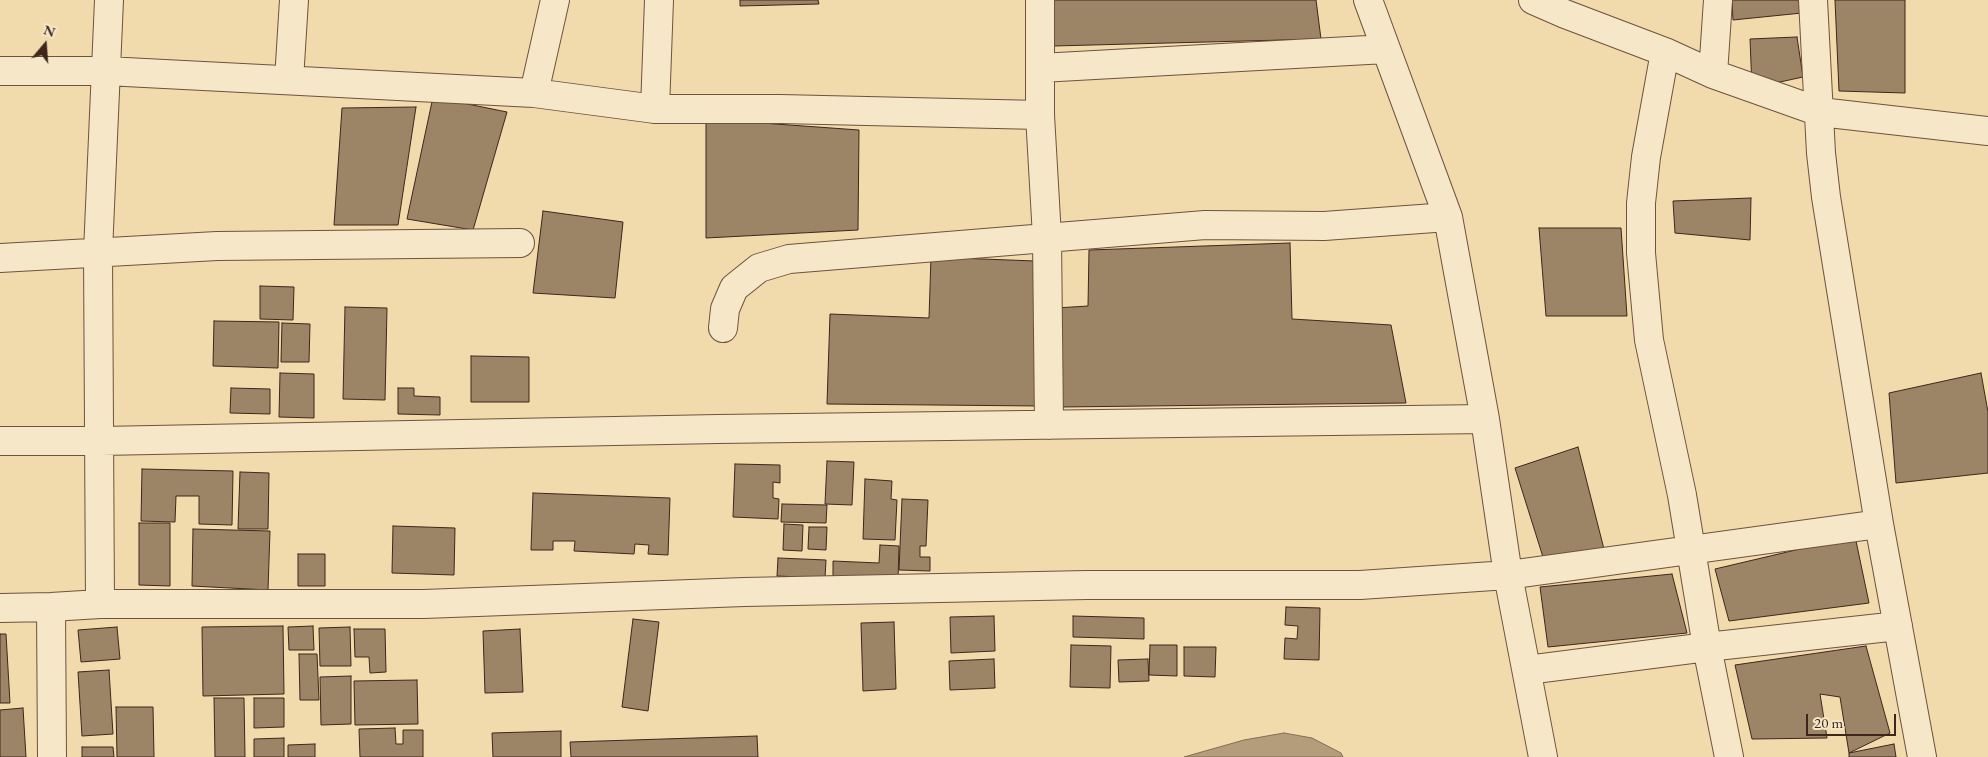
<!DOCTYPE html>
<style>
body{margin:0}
#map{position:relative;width:1988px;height:757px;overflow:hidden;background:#f1daab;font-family:"EB Garamond",serif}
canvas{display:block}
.north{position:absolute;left:20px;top:20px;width:50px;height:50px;-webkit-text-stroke:4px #f6e7c8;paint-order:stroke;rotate:18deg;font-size:14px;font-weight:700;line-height:20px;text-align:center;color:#3f261b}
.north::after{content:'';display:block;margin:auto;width:18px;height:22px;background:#3f261b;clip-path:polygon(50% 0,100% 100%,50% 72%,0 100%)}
.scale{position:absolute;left:1806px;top:714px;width:90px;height:22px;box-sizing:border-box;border:2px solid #3f261b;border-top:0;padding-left:6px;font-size:15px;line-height:18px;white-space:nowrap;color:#3f261b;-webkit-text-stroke:4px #f6e7c8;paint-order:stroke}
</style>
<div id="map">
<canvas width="1988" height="757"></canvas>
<div class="north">N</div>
<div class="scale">20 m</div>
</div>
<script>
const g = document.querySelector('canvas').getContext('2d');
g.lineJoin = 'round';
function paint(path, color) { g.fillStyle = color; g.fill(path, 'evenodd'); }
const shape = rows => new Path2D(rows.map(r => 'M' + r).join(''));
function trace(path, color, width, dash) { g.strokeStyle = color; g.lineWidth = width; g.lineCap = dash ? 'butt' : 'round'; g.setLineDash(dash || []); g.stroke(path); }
const water = shape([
 [1284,733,1312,738,1341,753,1343,757,1184,757,1244,740,1284,733]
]);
paint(water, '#b49d7a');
trace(water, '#856d54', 1);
const building = shape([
 [740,0,818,0,819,4,740,6,740,0],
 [1053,0,1316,0,1321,39,1054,46,1053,0],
 [1732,0,1801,0,1802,13,1733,20,1732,0],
 [1835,0,1905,0,1905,93,1839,91,1835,0],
 [1797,37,1803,77,1752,88,1750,39,1797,37],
 [433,97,507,112,473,230,407,219,433,97],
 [416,107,398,225,334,225,342,108,416,107],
 [706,119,859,130,858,230,706,238,706,119],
 [1751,198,1750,240,1675,233,1673,201,1751,198],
 [543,211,623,222,615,298,533,293,543,211],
 [1539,228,1621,228,1627,316,1546,316,1539,228],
 [1290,243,1292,319,1391,325,1406,403,1060,407,1056,308,1088,306,1089,250,1290,243],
 [931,257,1035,261,1041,406,827,404,830,314,929,318,931,257],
 [260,286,294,287,293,320,260,319,260,286],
 [345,307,387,308,385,400,343,399,345,307],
 [214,321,279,322,278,368,213,366,214,321],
 [282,323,310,324,309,362,281,362,282,323],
 [471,356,529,357,529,402,471,402,471,356],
 [280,373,314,374,314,418,279,417,280,373],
 [1981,373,1988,412,1988,473,1896,483,1889,393,1981,373],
 [231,388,270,389,270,414,230,413,231,388],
 [398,388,414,388,414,396,440,397,440,415,398,414,398,388],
 [1578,447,1605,553,1543,557,1515,468,1578,447],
 [827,461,854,462,852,505,825,504,827,461],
 [735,464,780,465,780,483,773,482,773,498,779,499,778,519,733,517,735,464],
 [142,469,233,471,232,525,199,524,199,496,176,496,175,522,141,521,142,469],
 [240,472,269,473,268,529,238,529,240,472],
 [865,479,892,481,891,499,897,500,895,540,863,539,865,479],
 [533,493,670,498,668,555,648,554,649,545,635,544,634,554,574,551,575,541,553,541,553,550,531,550,533,493],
 [902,499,928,500,926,546,920,546,920,557,930,557,930,571,899,570,902,499],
 [782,504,827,505,826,523,781,522,782,504],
 [139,523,170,523,170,586,139,585,139,523],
 [784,524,803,525,802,551,783,550,784,524],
 [393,526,455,528,454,575,392,573,393,526],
 [809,527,827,527,826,550,808,549,809,527],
 [193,529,270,531,268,590,192,586,193,529],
 [1855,536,1869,603,1729,621,1715,569,1855,536],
 [880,545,899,546,898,580,833,577,833,561,879,563,880,545],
 [298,554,325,554,325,586,298,586,298,554],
 [778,558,826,560,825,578,777,576,778,558],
 [1672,574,1687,633,1548,647,1540,587,1672,574],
 [1286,607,1320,608,1319,660,1284,659,1285,638,1297,639,1298,626,1285,625,1286,607],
 [994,616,995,651,951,653,950,617,994,616],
 [1073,616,1144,618,1144,639,1073,637,1073,616],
 [633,619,659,622,648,711,622,707,633,619],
 [894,622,896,689,863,691,861,623,894,622],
 [283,626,284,694,203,696,202,627,283,626],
 [313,626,314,650,289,650,288,627,313,626],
 [117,627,120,659,81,662,78,630,117,627],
 [350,627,351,666,320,666,319,628,350,627],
 [354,629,385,629,386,672,370,673,369,657,355,657,354,629],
 [520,629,523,692,485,693,483,631,520,629],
 [0,634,6,634,10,703,0,703,0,634],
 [1071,645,1111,646,1110,688,1070,687,1071,645],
 [1150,645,1177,645,1177,676,1149,675,1150,645],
 [1866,646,1890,733,1849,753,1840,697,1820,694,1827,738,1752,739,1735,665,1866,646],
 [1184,647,1216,647,1215,677,1184,676,1184,647],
 [299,654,317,654,319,700,300,700,299,654],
 [994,659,995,688,950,690,949,661,994,659],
 [1148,659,1149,681,1119,682,1118,660,1148,659],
 [109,670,113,734,82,736,78,672,109,670],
 [351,676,351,724,321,725,320,677,351,676],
 [417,680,418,724,355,725,354,681,417,680],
 [214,698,244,698,245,757,215,757,214,698],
 [254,698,284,698,284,727,254,728,254,698],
 [116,707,153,707,154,757,117,757,116,707],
 [23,708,26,757,0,757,0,710,23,708],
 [395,728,396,744,403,744,403,730,423,730,423,757,360,757,359,729,395,728],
 [561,731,561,757,493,757,492,733,561,731],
 [757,736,758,757,571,757,570,742,757,736],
 [284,738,284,757,254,757,254,739,284,738],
 [315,744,315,757,288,757,288,745,315,744],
 [1894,744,1896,757,1849,757,1849,753,1894,744],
 [82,747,113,747,114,757,82,757,82,747]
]);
paint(building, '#9c8466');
trace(building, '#3f261b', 1);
const street = shape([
 [1040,0,1040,115,1047,237,1049,425],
 [1368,0,1448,217,1485,419,1508,575,1543,757],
 [1533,0,1565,14,1665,52,1713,74,1820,112,1988,131],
 [1813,0,1821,153,1826,197,1879,524,1922,757],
 [1665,52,1646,157,1641,203,1641,253,1649,340,1682,495,1707,647,1729,757],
 [1040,68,1386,49],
 [0,71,106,71,534,93,655,109,780,109,1040,115],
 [1713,74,1718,0],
 [289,80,294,0],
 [534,93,555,0],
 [655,109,659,0],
 [0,258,217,246,520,243],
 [723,328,725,309,734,288,759,268,789,259,1205,225,1324,226,1448,217],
 [0,441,101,441,718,429,1485,419],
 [100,604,98,252,109,0],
 [51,607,52,757],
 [0,608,51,607,100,604,424,604,744,592,1087,585,1360,585,1508,575,1879,524],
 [1527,670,1707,647,1898,626]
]);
trace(street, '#6c533f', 30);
trace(street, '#f6e7c8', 28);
</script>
